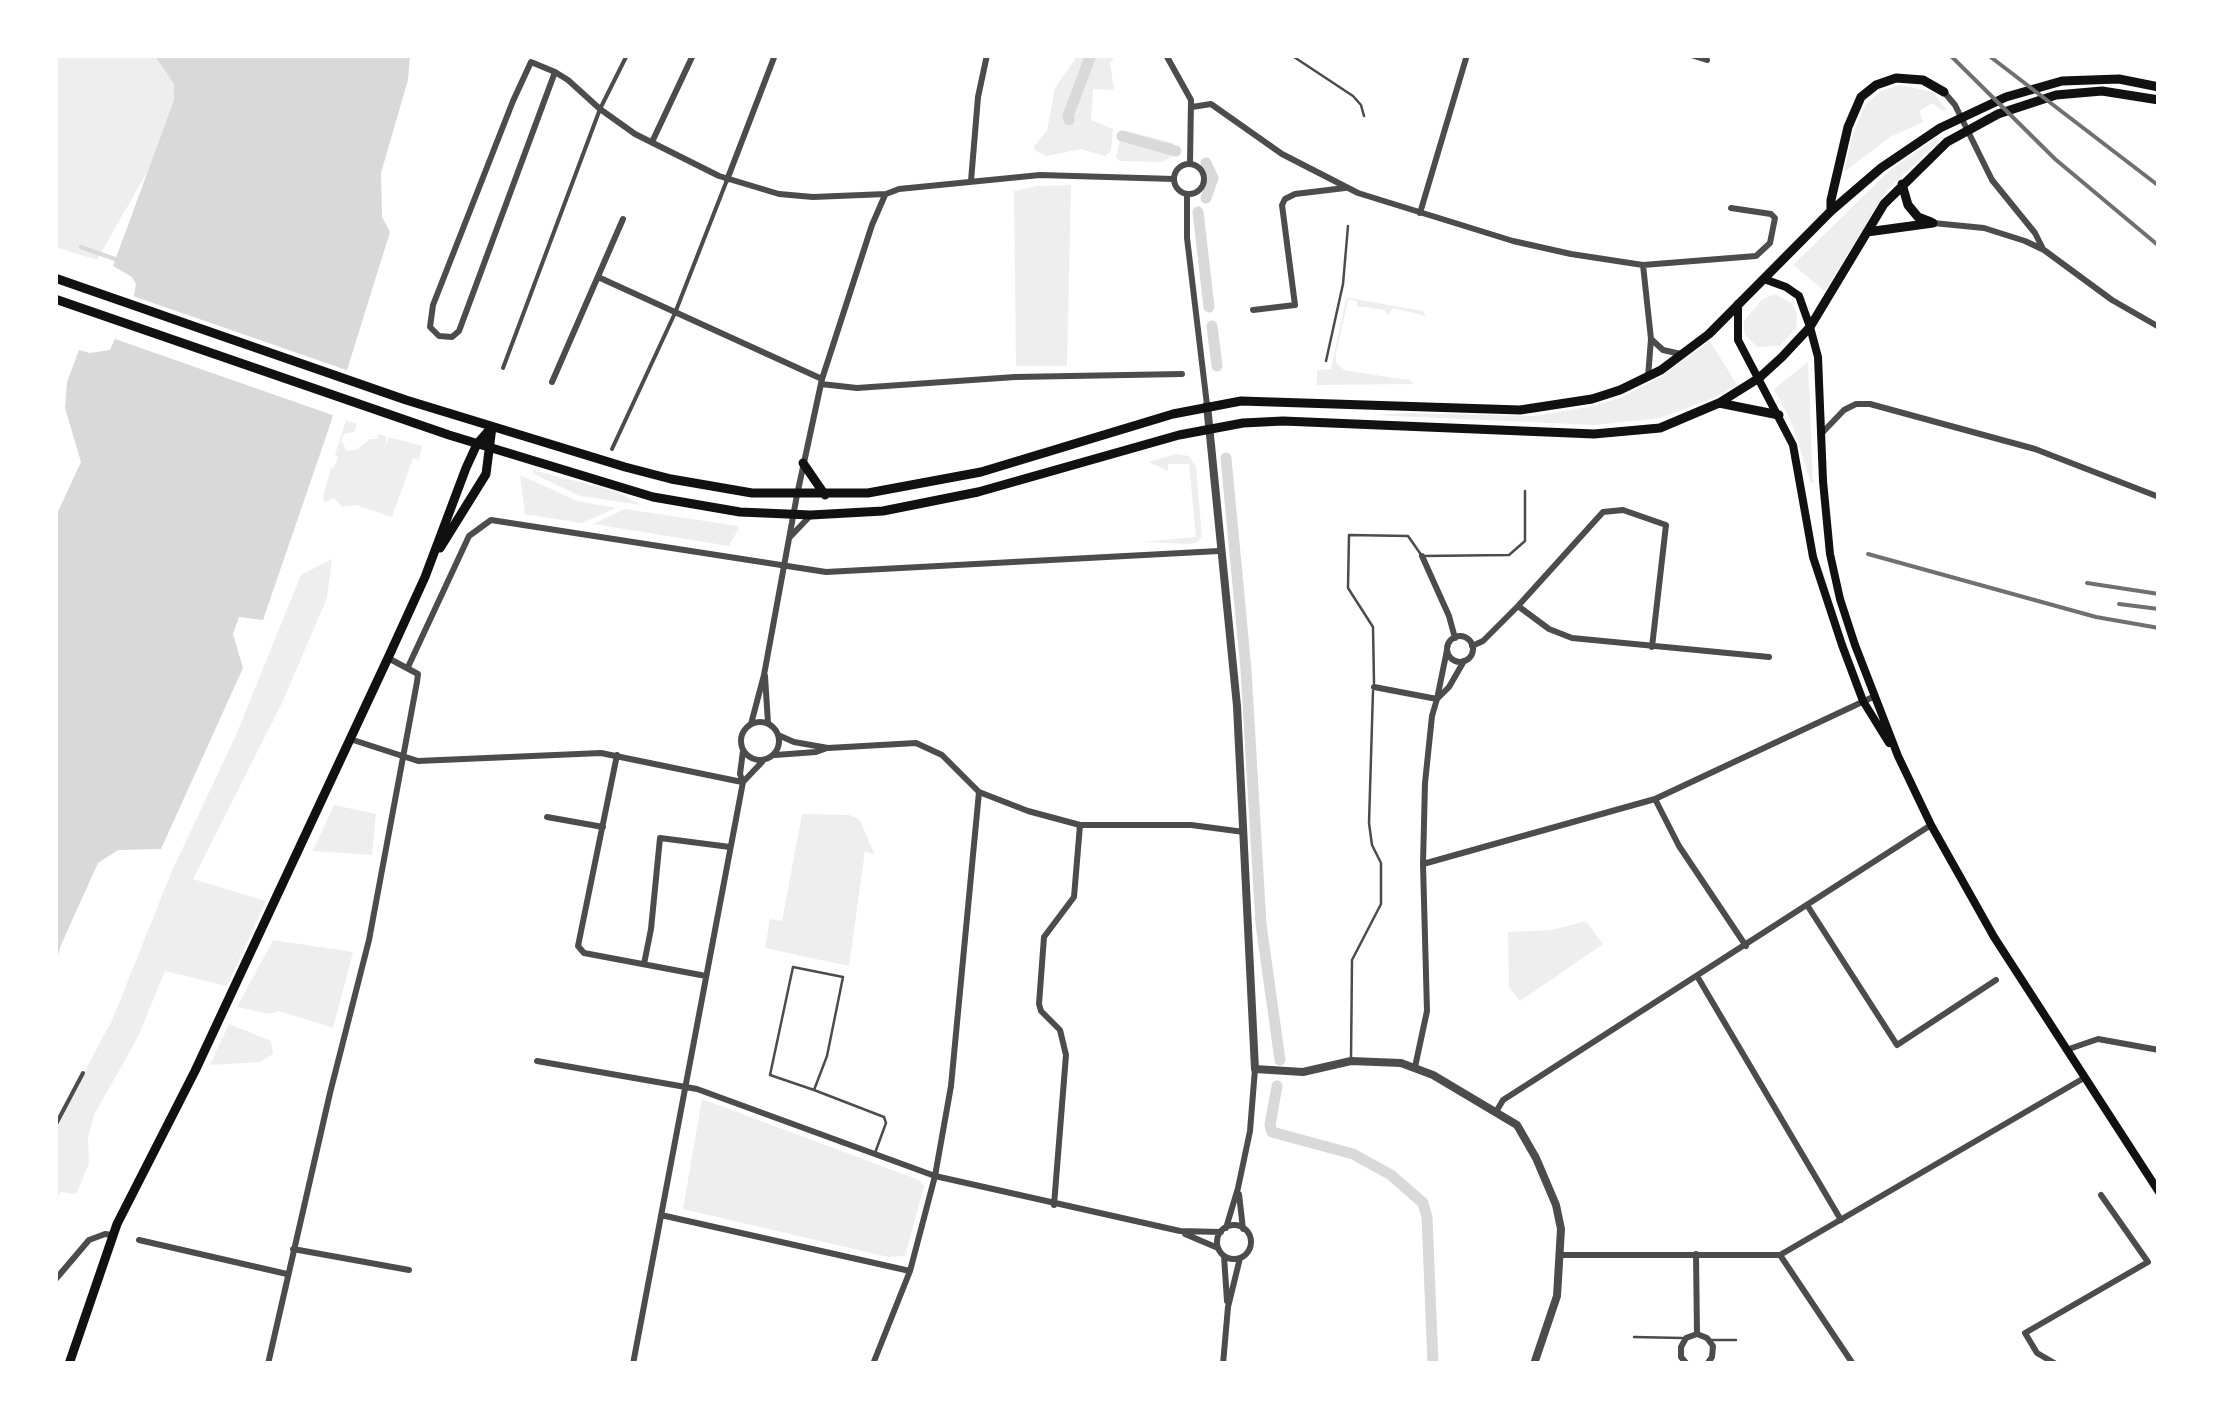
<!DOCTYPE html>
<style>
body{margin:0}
#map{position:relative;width:2214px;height:1419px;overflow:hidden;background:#fff;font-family:Ubuntu,sans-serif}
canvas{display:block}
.frame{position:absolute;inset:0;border:58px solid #fff;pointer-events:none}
</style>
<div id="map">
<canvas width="2214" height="1419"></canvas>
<div class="frame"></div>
</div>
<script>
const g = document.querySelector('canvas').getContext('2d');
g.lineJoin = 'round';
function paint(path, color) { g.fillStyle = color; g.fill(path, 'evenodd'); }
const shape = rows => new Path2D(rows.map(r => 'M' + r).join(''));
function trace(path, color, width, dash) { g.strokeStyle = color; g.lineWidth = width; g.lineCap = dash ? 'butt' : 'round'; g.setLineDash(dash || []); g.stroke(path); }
paint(shape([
 [55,55,154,55,174,84,174,100,149,169,97,260,55,247],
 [1078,55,1117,55,1110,63,1114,90,1093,89,1091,120,1113,129,1111,151,1105,156,1081,149,1047,156,1034,150,1034,146,1047,131,1055,88],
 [1900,85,1933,92,1947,110,1942,111,1933,103,1919,111,1923,122,1890,137,1844,172,1853,133,1865,105,1881,91],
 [1123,130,1173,143,1176,155,1161,162,1119,161,1116,156],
 [1937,137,1939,141,1888,189,1825,291,1793,265,1889,171],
 [1071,185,1067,366,1016,366,1014,191,1037,186],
 [1774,294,1792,303,1797,315,1796,328,1780,346,1757,347,1745,335,1743,322,1762,300],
 [1349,298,1423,311,1426,316,1393,308,1388,315,1384,310,1357,306,1357,301,1348,299,1336,354,1336,362,1344,370,1407,380,1408,378,1414,384,1317,385,1317,370,1331,369,1346,299],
 [1710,341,1737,385,1716,397,1661,418,1595,425,1373,415,1409,413,1533,416,1588,407,1620,398,1662,376],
 [1808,362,1813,483,1811,483,1792,424,1774,389],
 [346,420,357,424,354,432,344,434,341,440,347,451,356,450,370,439,377,439,379,434,387,437,384,449,389,437,422,446,419,460,413,458,392,517,356,505,342,507,334,498,325,502,323,497,331,468,334,468,338,457,335,455],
 [1176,454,1189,456,1196,466,1202,537,1197,542,1190,544,1144,542,1196,537,1189,464,1168,464,1168,471,1148,462],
 [533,470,618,492,641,505,580,496,534,474],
 [520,475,577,501,616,508,581,523,525,514],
 [625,509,738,526,739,528,729,546,593,524],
 [332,559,327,598,282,703,193,879,266,901,227,986,165,971,138,1037,94,1115,88,1138,89,1164,76,1194,61,1192,55,1200,55,1133,67,1105,113,1018,171,873,236,735,301,575],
 [334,805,376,814,372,855,313,851],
 [802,814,849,815,859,819,875,855,865,851,849,966,765,948,770,919,782,921],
 [1586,921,1603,944,1520,1001,1509,987,1508,932,1552,930],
 [273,940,353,952,333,1028,279,1011,269,1014,237,1007],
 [229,1024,271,1041,273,1054,260,1062,210,1065],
 [702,1099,919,1180,924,1186,905,1256,888,1257,683,1209]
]), '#eee');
paint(shape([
 [154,55,410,55,408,80,381,173,382,217,390,232,329,428,263,620,239,617,233,634,243,668,161,849,118,850,98,863,61,945,55,966,55,518,81,462,65,408,67,382,79,350,90,353,110,350,134,295,136,284,132,277,113,266,174,100,174,84]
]), '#d9d9d9');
paint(shape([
 [130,295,352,372,338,417,115,339]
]), '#fff');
trace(shape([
 [81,247,115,259]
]), '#d9d9d9', 4);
trace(shape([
 [1069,120,1068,116,1091,55],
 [1122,136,1176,151],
 [1206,198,1213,178,1206,163],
 [1198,212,1209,307],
 [1212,326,1217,366],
 [1226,458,1246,670,1261,924,1280,1060],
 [1277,1086,1270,1125,1272,1132,1353,1154,1391,1175,1423,1203,1427,1217,1433,1364]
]), '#d9d9d9', 11);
trace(shape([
 [1291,55,1353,96,1361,105,1364,116],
 [1326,361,1343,284,1348,226],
 [1374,683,1373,627,1348,588,1349,535,1408,536,1422,556,1509,555,1525,541,1525,491],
 [1351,1059,1352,960,1381,904,1381,863,1372,845,1369,823,1373,691],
 [814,1090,770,1075,793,967,843,977,827,1056,814,1090,884,1117,886,1123,875,1153],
 [1634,1337,1682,1338],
 [1711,1340,1736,1340]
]), '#4c4c4c', 2.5);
trace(shape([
 [503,368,600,109,627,55],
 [612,449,675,313,727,180],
 [55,1126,83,1073]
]), '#4c4c4c', 4);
trace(shape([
 [1166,55,1191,100,1190,163],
 [1691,55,1707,60],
 [555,72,459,331,452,337,439,336,430,327,433,305,513,101,531,62,555,72,568,80,600,109,635,134,719,176,779,194,813,197,886,194,899,189,1040,175,1174,179],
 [1944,92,1955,105,1992,180,2035,233,2043,249],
 [1192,107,1211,104,1282,154,1358,193,1513,241,1571,254,1643,265,1756,256,1770,243,1775,218,1771,214,1731,208],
 [652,142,693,55],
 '1174 179a15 15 0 1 1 30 0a15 15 0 1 1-30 0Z',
 [727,180,775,55],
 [971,181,978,97,987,55],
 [1187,194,1187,238,1207,405],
 [1420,213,1467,55],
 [1933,223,1984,228,2025,241,2044,250,2112,300,2159,327],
 [1643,265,1651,339,1648,377],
 [598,277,822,379],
 [1253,310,1295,305,1282,205,1285,199,1295,194,1345,188],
 [1651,339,1663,350,1681,354],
 [552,382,623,219],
 [821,384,857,388,1015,377,1182,374],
 [1822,433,1844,410,1856,404,1870,404,2035,449,2159,497],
 [790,537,811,515],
 [1422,556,1449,616,1455,638],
 [1518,606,1549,629,1572,638,1769,657],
 '1447 649a13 13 0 1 1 26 0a13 13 0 1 1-26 0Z',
 [1472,646,1483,641,1518,606,1603,512,1623,510,1666,525,1652,647],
 [1447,650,1437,699,1449,687,1464,661],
 [408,667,469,536,491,520,826,572,1219,551],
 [765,676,768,723],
 [1374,687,1437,699,1432,716,1425,783,1423,864,1427,1011,1415,1067],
 '741 741a19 19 0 1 1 38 0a19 19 0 1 1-38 0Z',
 [751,724,764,675,797,495,822,379,872,225,885,195],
 [778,735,794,742,828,748,916,743,942,755,979,792,1028,811,1080,825,1191,825,1244,832],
 [350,739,418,761,601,753,742,782],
 [617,755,578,946,584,953,706,976],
 [775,755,816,752,827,748],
 [743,782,762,762],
 [1655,799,1679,846,1746,946],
 [547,817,603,827],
 [1423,864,1655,799,1875,696],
 [1807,905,1897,1045,1996,980],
 [644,964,651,929,660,838,730,847],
 [1697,976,1841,1220],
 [2066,1050,2098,1039,2159,1050],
 [537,1061,697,1089,935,1176,1180,1231,1221,1232],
 [1496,1112,1503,1100,1514,1093,1931,825],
 [1239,1194,1243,1229],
 [1054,1205,1066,1055,1060,1030,1041,1011,1039,1004,1044,937,1074,897,1080,825],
 [661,1215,910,1271],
 '1217 1242a17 17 0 1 1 34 0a17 17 0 1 1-34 0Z',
 [1226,1228,1238,1188,1250,1131,1255,1069],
 [1185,1234,1218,1248],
 [139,1240,287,1274],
 [293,1249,409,1270],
 [1696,1254,1697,1334],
 [1562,1255,1780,1255,2084,1078],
 [1780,1255,1853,1364],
 [1224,1256,1227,1301],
 [55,1280,89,1240,105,1234,112,1235],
 [268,1364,330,1093,369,940,417,682,418,674,388,658],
 [633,1364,743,782,740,774,743,751],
 [873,1364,910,1271,935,1176,951,1086,979,792],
 [1223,1364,1228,1307,1240,1258],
 [1687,1364,1681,1357,1681,1347,1686,1338,1697,1334,1707,1338,1713,1346,1712,1357,1707,1364],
 [2056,1364,2037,1353,2025,1333,2148,1262,2101,1195]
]), '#4c4c4c', 6);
trace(shape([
 [1207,405,1237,706,1255,1069,1303,1072,1351,1061,1401,1063,1433,1075,1517,1125,1536,1158,1556,1205,1561,1229,1557,1296,1534,1364]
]), '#4c4c4c', 8);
trace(shape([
 [1764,279,1786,287,1799,296,1810,327,1818,357,1823,481,1830,554,1840,599,1855,645,1898,756,1931,825,1994,937,2159,1192],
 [1738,304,1738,340,1793,445,1813,557,1842,645,1863,701,1889,743]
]), '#111', 8);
trace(shape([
 [1902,184,1908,205,1918,217,1931,222],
 [1831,211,1831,200,1848,127,1861,97,1876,85,1896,78,1923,80,1944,92],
 [1867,232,1933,223],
 [55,278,406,400,625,467,671,479,752,493,868,493,981,472,1173,414,1241,401,1520,410,1592,399,1620,390,1661,370,1709,334,1831,211,1881,168,1940,128,2006,97,2062,81,2119,79,2159,87],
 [55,299,449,435,653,497,740,512,811,515,883,511,978,492,1179,435,1243,423,1283,421,1594,434,1660,428,1719,403,1759,378,1782,357,1810,327,1884,204,1947,142,1998,114,2056,95,2102,91,2159,100],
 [1719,403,1779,415],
 [803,463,825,495],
 [440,548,486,474,492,427],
 [69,1364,117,1224,195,1071,388,658,425,577,466,468,477,444,492,427]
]), '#111', 9);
trace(shape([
 [1950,55,2055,159,2159,246],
 [1988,55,2159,186],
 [1868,554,2096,617,2159,628],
 [2087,583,2159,594],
 [2119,604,2159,609]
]), '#707070', 4);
</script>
